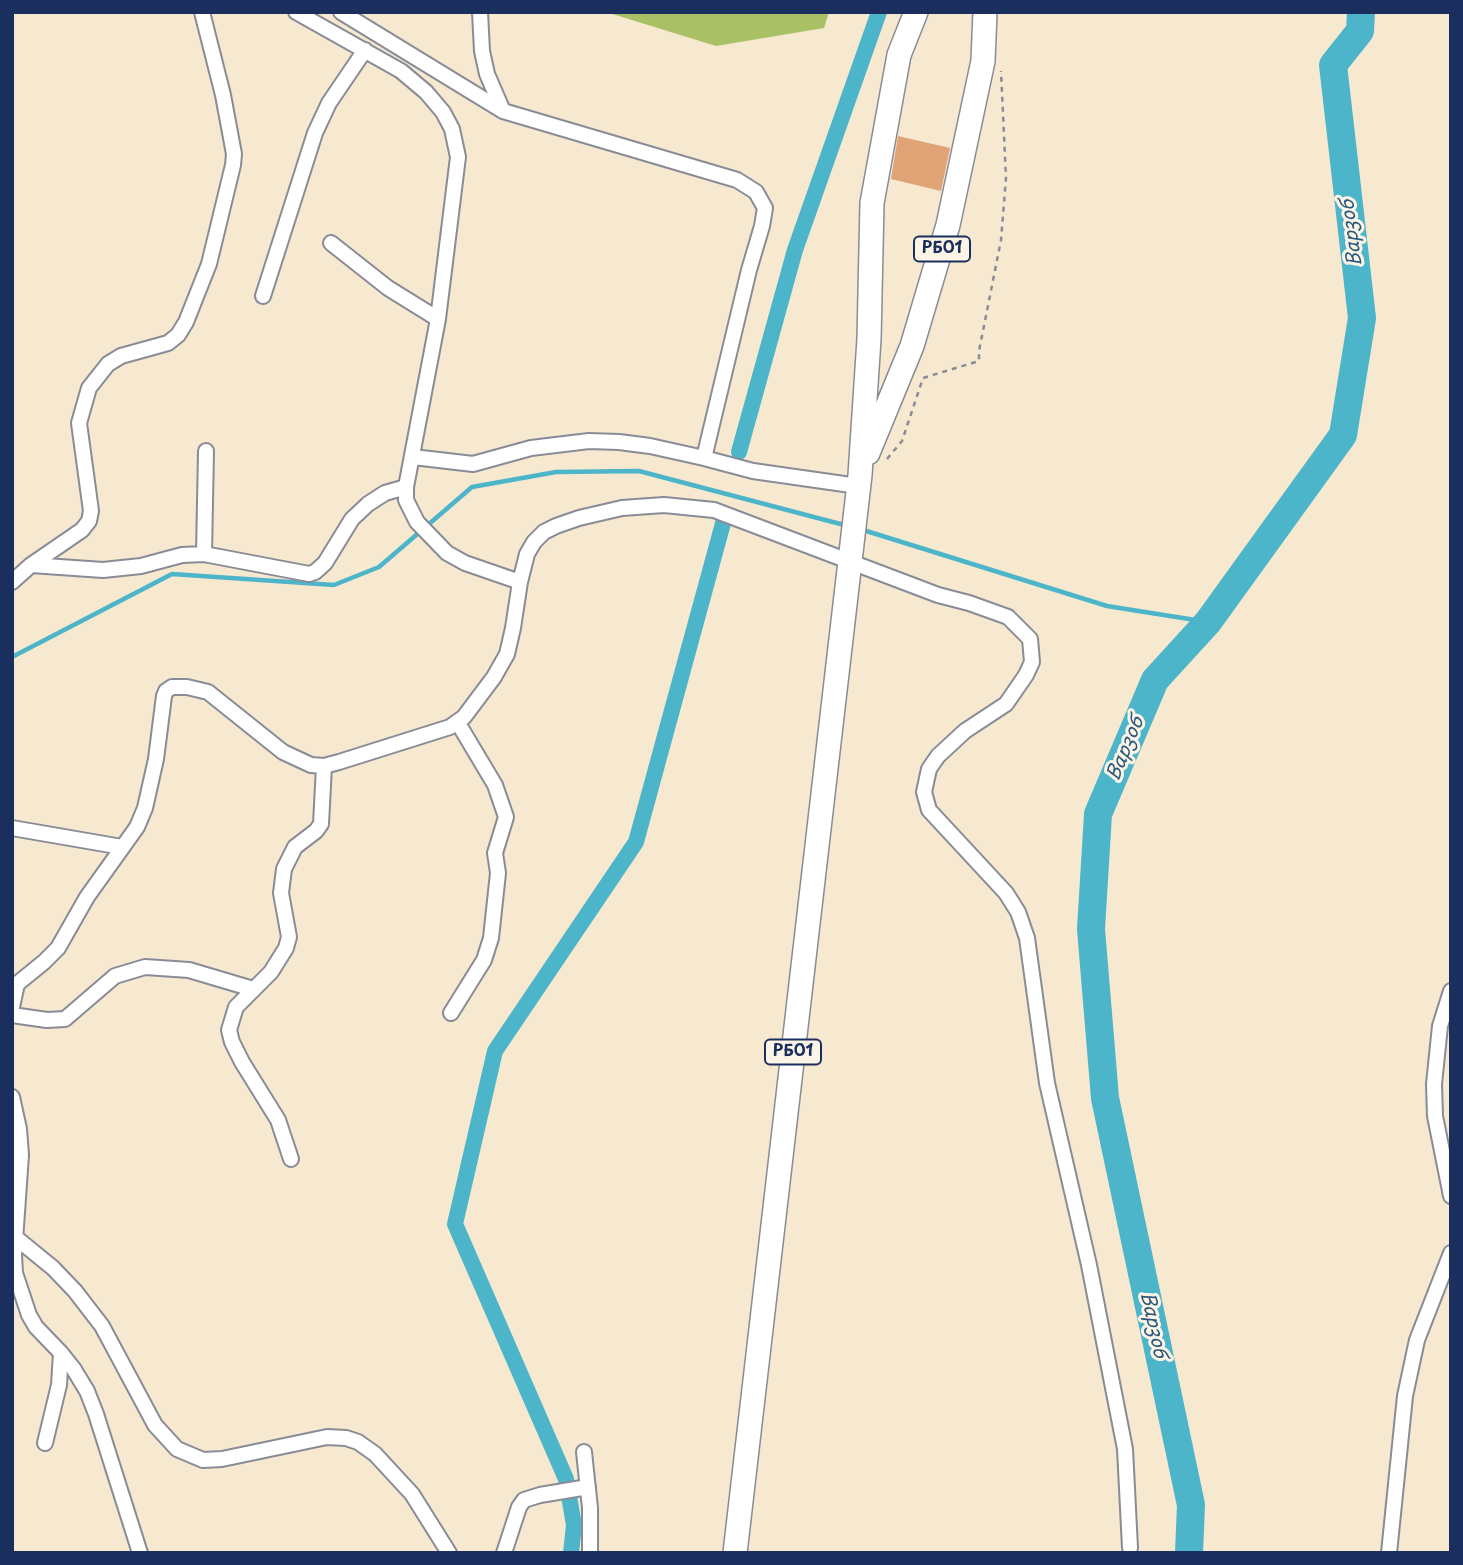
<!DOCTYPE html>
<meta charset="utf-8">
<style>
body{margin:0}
#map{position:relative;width:1463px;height:1565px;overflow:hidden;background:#f7e8d0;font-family:"Playpen Sans",sans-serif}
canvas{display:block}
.frame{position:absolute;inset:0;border:14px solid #1b2f5e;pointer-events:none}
</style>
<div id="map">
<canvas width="1463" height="1565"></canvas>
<div class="frame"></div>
</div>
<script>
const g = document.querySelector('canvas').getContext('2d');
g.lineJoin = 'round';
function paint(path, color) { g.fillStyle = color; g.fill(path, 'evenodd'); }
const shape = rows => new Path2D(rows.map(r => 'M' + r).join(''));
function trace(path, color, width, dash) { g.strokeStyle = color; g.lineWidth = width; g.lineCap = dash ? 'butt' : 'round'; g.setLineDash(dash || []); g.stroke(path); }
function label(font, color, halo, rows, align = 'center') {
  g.font = font + ' "Playpen Sans",sans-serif'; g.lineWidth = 6; g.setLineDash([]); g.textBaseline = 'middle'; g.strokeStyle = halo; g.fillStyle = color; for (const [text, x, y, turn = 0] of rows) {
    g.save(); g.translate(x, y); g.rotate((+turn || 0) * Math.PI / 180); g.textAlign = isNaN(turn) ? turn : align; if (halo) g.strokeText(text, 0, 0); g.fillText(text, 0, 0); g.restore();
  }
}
paint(shape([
 [606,12,829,12,824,28,716,46]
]), '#aac065');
trace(shape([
 [860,529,1107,606,1208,622],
 [12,657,172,574,334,585,379,567,472,487,556,472,639,471,848,526]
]), '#4cb5ca', 4.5);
trace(shape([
 [739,452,795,250,879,12],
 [571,1553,574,1525,566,1479,455,1224,495,1051,636,842,725,516]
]), '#4cb5ca', 16);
trace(shape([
 [1189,1553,1191,1505,1105,1098,1091,929,1098,814,1155,680,1208,622,1343,435,1362,318,1333,65,1360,31,1361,12]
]), '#4cb5ca', 28);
paint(shape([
 [898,136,950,148,941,191,891,179]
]), '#e0a376');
const minor = shape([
 [296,12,401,71,426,92,443,112,452,129,458,157,438,319,406,487,406,500,417,522,447,553,465,563,520,582],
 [341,12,503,111,737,180,756,192,765,208,762,226,749,270,704,458,753,471,858,486],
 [480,12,482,51,487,74,503,111],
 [331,243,388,288,438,319],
 [263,296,315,133,329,103,365,50],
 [413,457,473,464,531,448,589,441,619,442,650,446,704,458],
 [204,554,206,451],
 [31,565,103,570,141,566,182,555,204,554,309,574,315,572,325,563,352,519,368,504,385,493,406,487],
 [12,582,31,565,82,530,89,521,91,511,79,423,89,388,108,364,121,356,168,343,178,335,186,322,209,264,233,165,234,154,223,95,202,12],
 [12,828,122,847],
 [12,988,44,962,58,948,87,897,137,827,145,808,156,759,164,696,166,691,172,687,187,687,208,692,283,752,311,765,324,766,339,762,450,727,464,717,494,677,507,654,513,628,520,582,527,554,534,542,544,532,556,526,579,518,622,508,664,505,714,510,938,595,969,603,1008,617,1030,639,1032,662,1026,675,1006,704,965,731,938,756,929,769,924,792,929,810,1006,893,1018,912,1027,938,1047,1083,1089,1265,1125,1449,1130,1548],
 [1451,991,1440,1026,1434,1084,1435,1116,1451,1196],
 [12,1007,17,984],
 [451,1013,484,960,491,938,498,873,495,853,506,817,495,785,458,723],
 [12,1015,47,1020,65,1019,115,976,145,967,189,970,253,989],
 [12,1097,19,1129,21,1155,14,1255,15,1273,29,1315,36,1327,61,1353,59,1385,45,1443],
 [291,1159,278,1120,242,1062,232,1042,229,1030,236,1007,271,972,286,948,289,937,281,893,284,869,295,847,316,831,321,824,324,766],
 [15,1237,53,1268,75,1291,102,1326,155,1425,177,1449,203,1460,222,1459,327,1437,346,1438,358,1442,375,1454,412,1494,449,1553],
 [61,1353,73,1368,87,1391,96,1414,140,1553],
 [584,1452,590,1508,590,1553],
 [504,1553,519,1507,524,1500,540,1495,588,1487],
 [1389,1553,1405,1396,1417,1340,1451,1253]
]);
const trunk = shape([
 [868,453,912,346,948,225,983,61,985,12],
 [735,1553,860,475,869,339,872,203,899,55,916,12]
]);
trace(minor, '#898c97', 18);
trace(trunk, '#898c97', 26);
trace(shape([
 [887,459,902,441,923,378,979,361,979,351,1001,240,1006,178,1001,71]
]), '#898c97', 2.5, [5, 5]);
trace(minor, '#fff', 14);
trace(trunk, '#fff', 23);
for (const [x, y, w] of [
 [942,249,56],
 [793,1052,56]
]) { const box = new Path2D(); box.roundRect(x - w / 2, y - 12.5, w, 25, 5); g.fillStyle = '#fcf5e5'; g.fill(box); trace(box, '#1b2f5e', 2); }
label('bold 16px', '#1b2f5e', null, [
 ["РБ01",942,249],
 ["РБ01",793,1052]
]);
label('italic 19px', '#2a577e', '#fcf5e5', [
 ["Варзоб",1352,233,-97],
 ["Варзоб",1126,749,-67],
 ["Варзоб",1153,1325,78]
]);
</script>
